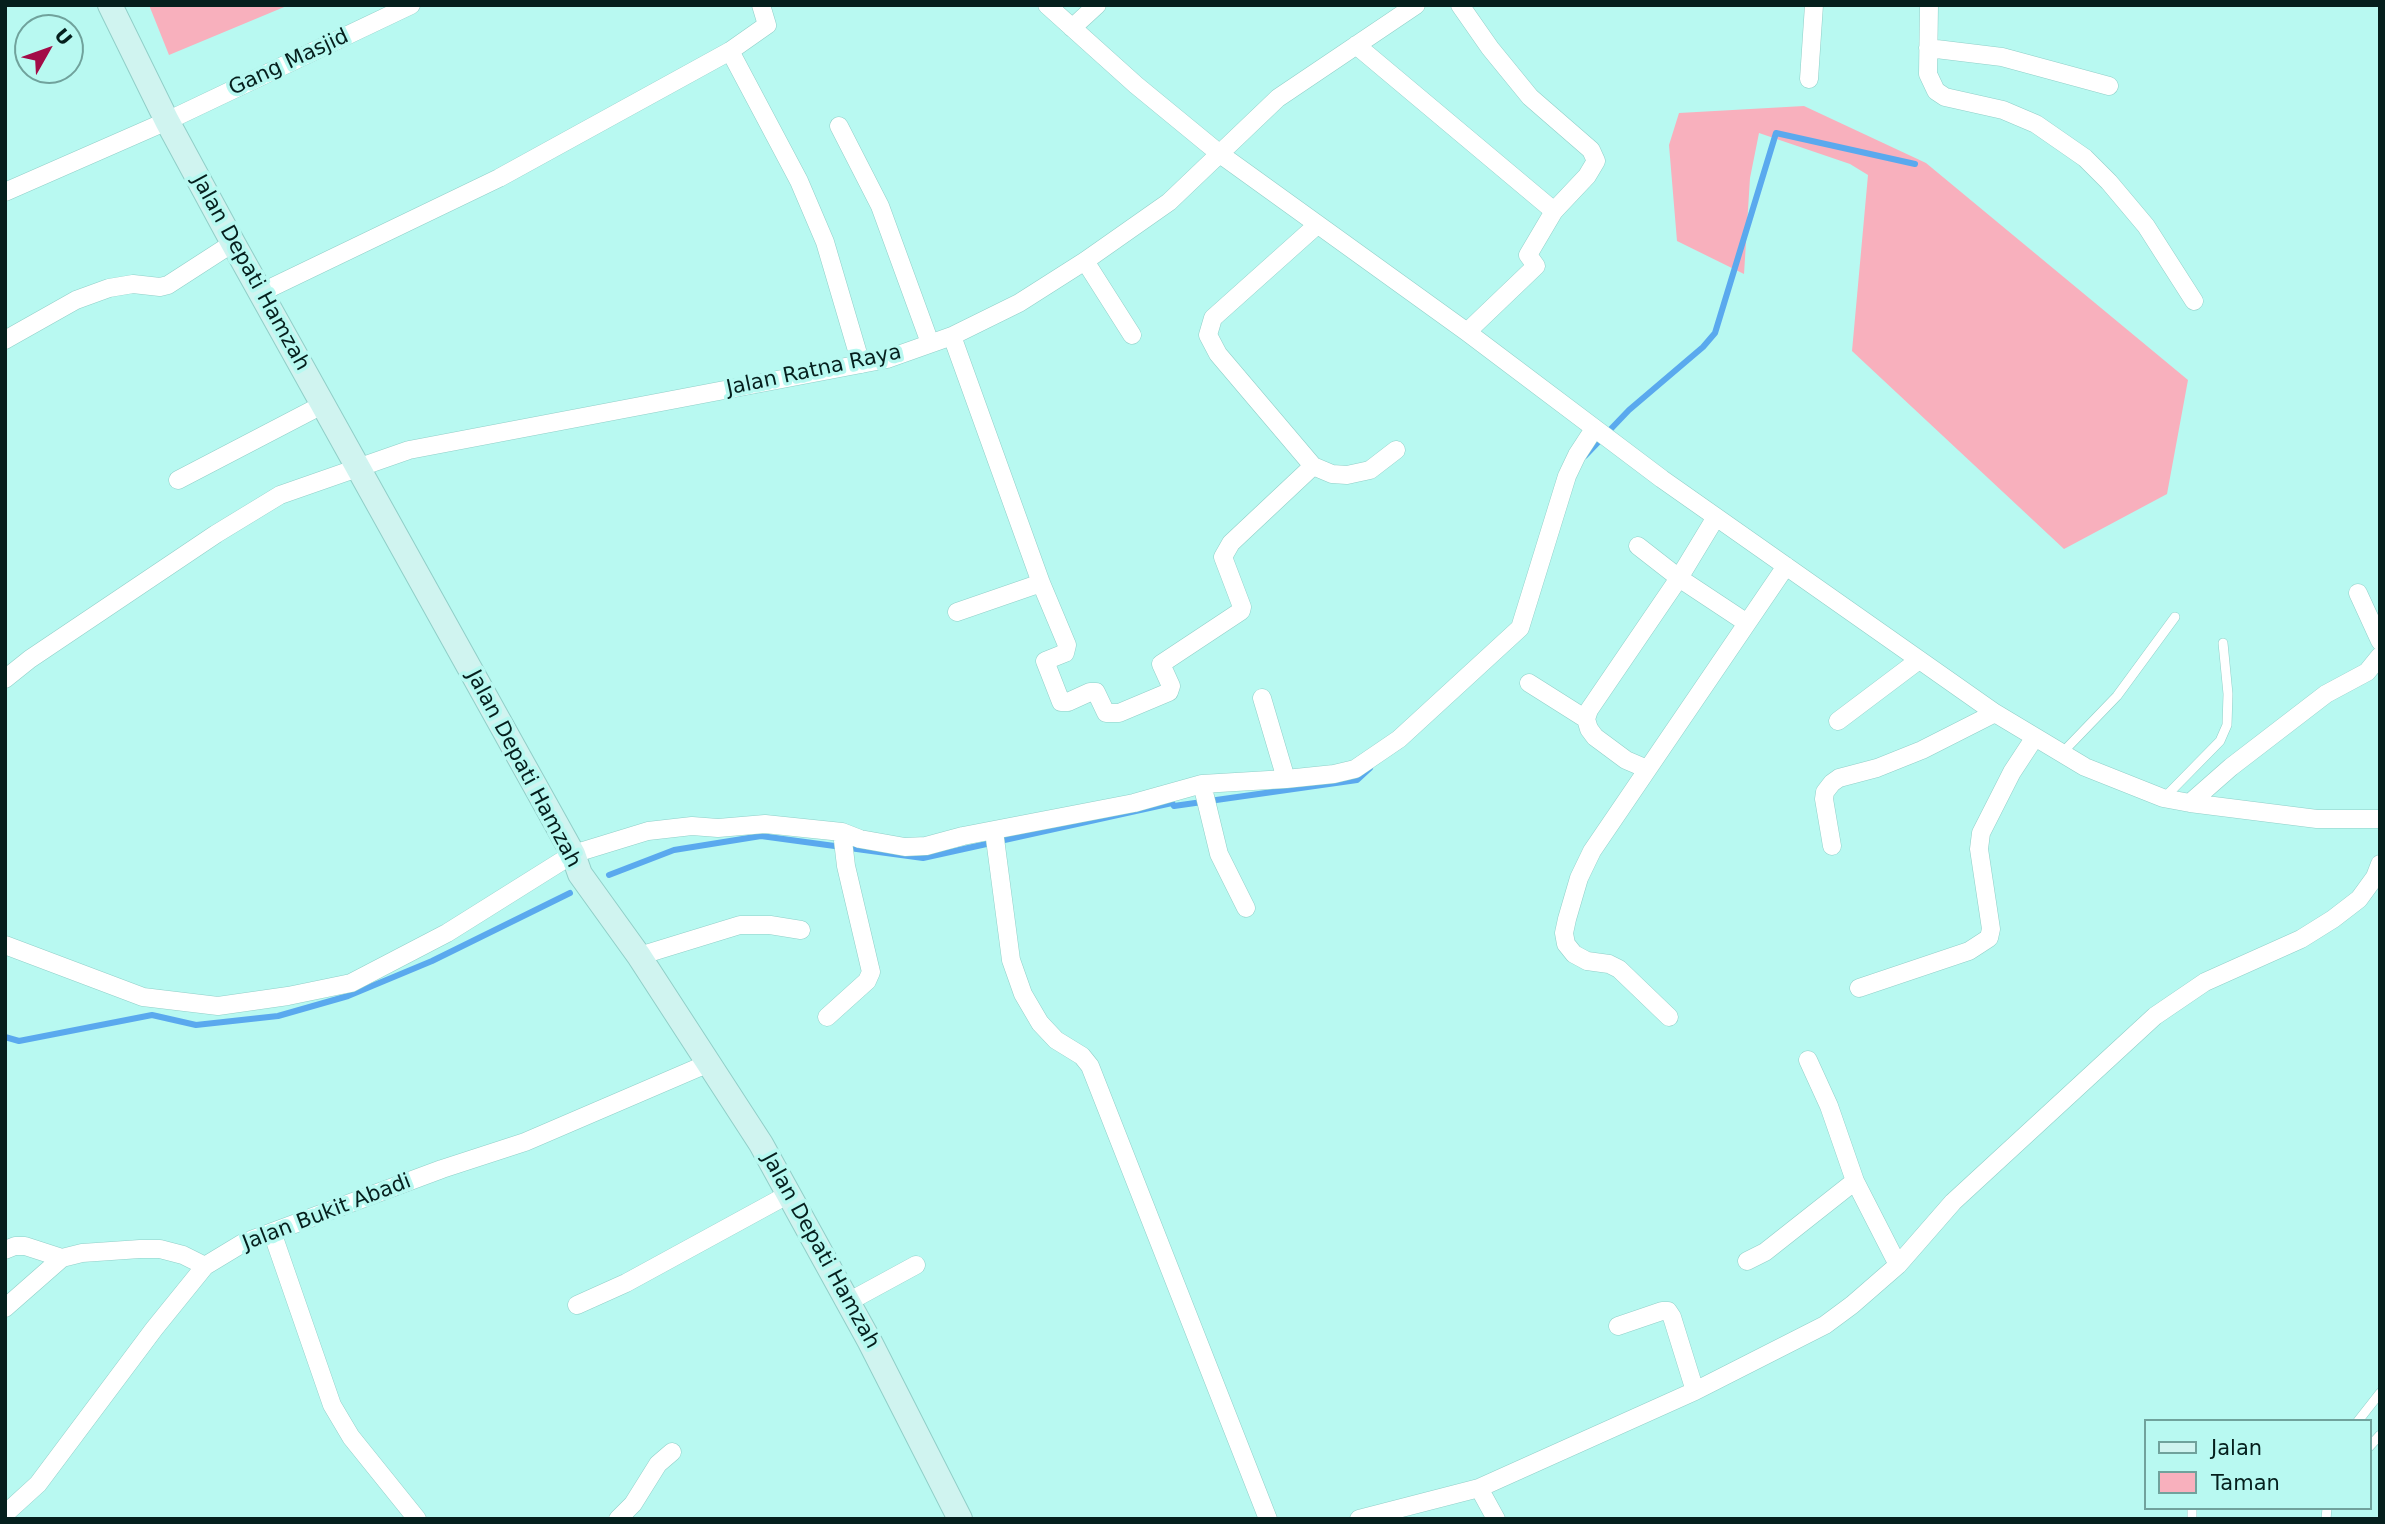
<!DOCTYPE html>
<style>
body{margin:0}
#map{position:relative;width:2385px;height:1524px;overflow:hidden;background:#b8f9f1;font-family:"DejaVu Sans",sans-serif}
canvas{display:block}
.frame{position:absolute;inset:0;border:7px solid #051f1d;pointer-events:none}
.legend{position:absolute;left:2144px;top:1419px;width:228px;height:91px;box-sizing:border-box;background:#b8f9f1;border:2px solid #70a29c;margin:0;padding:9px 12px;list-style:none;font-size:21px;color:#051f1d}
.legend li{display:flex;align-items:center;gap:14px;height:35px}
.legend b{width:35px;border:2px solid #70a29c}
.north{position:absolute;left:14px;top:14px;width:70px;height:70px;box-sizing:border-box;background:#b8f9f1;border:2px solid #70a29c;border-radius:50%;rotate:50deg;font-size:19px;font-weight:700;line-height:28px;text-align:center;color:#051f1d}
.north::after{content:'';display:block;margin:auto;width:24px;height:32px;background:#a30b47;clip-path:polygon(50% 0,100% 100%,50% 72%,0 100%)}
</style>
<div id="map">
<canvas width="2385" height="1524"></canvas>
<div class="frame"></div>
<ul class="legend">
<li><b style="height:9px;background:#d0f4f0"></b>Jalan</li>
<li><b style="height:19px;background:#f8b0bd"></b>Taman</li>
</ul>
<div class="north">U</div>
</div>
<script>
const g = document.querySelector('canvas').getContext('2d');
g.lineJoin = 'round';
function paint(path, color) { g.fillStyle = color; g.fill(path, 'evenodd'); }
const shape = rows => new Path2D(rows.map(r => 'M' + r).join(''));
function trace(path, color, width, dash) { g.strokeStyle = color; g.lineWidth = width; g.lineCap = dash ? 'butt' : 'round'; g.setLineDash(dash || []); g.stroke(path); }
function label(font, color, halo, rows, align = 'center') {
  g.font = font + ' "DejaVu Sans",sans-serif'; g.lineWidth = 7; g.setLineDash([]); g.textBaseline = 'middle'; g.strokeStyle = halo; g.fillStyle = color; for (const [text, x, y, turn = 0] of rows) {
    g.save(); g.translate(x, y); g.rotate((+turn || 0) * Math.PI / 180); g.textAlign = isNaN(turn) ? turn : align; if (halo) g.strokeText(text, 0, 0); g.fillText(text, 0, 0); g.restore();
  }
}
paint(shape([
 [149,5,289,5,169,55],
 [1804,106,1926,163,2188,380,2167,494,2064,549,1852,351,1868,175,1850,164,1759,133,1750,178,1744,274,1677,241,1669,145,1679,113]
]), '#f8b0bd');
trace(shape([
 [1585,456,1629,410,1703,347,1715,333,1776,133,1915,164],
 [609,875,674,850,761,836,923,858,1172,803,1174,806,1357,780,1370,768],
 [5,1037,19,1041,152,1015,196,1025,278,1016,348,996,432,961,570,893]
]), '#5aa9ee', 6);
const lane = shape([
 [2062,753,2117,696,2175,617],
 [2165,797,2220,741,2227,725,2228,694,2223,643],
 [2358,1421,2380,1393],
 [2369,1447,2380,1435],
 [2192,1508,2192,1519],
 [2326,1519,2327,1508]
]);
const street = shape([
 [1047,5,1136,85,1220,154,1467,332,1662,479,1995,713,2085,767,2163,798,2190,803,2317,819,2380,819],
 [1460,5,1490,48,1530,97,1591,150,1596,161,1587,176,1554,211,1528,255,1536,266,1467,332],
 [1929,5,1928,74,1936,91,1945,97,2003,110,2036,124,2085,158,2109,182,2146,226,2194,301],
 [1072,28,1097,5],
 [1356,45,1554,211],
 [1928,48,2002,57,2109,86],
 [730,51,799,181,825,242,861,364],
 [1809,79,1814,5],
 [839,126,880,206,930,343],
 [5,192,167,121,411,5],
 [1317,225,1213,318,1208,335,1218,354,1313,466,1332,474,1347,475,1370,470,1396,450],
 [1085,261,1132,335],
 [260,293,499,178,730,51,767,25,761,5],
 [952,336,1041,583,1067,645,1065,653,1045,661,1061,702,1068,702,1090,692,1096,692,1106,713,1119,713,1169,692,1171,686,1161,664,1241,611,1242,607,1223,557,1231,543,1313,466],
 [5,340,76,300,109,288,133,284,160,287,168,285,233,243],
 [178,480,322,405],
 [1638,546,1679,578,1747,623],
 [2358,593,2380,641],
 [957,612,1041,583],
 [5,679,30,659,216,534,280,495,409,450,861,364,887,359,952,336,1019,303,1085,261,1169,202,1278,98,1416,5],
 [1529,683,1586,719],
 [1262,698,1286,779],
 [1838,721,1919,660],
 [1647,769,1626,760,1595,737,1589,729,1586,719,1589,710,1679,578,1716,517],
 [1202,784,1219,854,1246,908],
 [2190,803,2231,767,2326,694,2367,672,2380,656],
 [994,831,1011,960,1023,994,1040,1023,1056,1040,1082,1056,1090,1066,1268,1519],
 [1832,846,1824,799,1825,792,1832,783,1839,778,1877,768,1922,750,1995,713],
 [5,945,143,997,218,1006,288,996,351,983,447,933,573,854,648,831,692,826,718,828,765,824,842,832,860,839,905,847,926,846,963,836,1134,803,1202,784,1286,779,1334,774,1355,769,1399,739,1520,628,1567,476,1577,455,1594,429],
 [639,956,740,925,770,925,801,930],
 [1859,988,1969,951,1989,938,1991,929,1979,849,1981,833,2012,772,2035,737],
 [827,1017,867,981,871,972,846,866,842,832],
 [1669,1017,1619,969,1609,964,1587,961,1574,954,1566,944,1564,933,1567,919,1579,878,1592,851,1786,566],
 [1808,1060,1829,1106,1855,1181,1898,1265],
 [272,1232,332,1405,351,1437,417,1519],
 [5,1250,15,1246,25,1246,62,1258],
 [1747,1261,1765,1252,1855,1181],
 [848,1302,916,1265],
 [577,1305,626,1283,789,1194],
 [5,1308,62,1258,82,1253,140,1249,160,1249,183,1255,205,1266],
 [1618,1326,1662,1311,1668,1311,1672,1317,1695,1391],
 [1479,1488,1496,1519],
 [5,1514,38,1484,154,1329,205,1266,243,1243,442,1169,525,1142,709,1063],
 [618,1519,633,1504,658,1464,672,1452],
 [1359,1519,1479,1488,1695,1391,1825,1325,1852,1305,1898,1265,1953,1202,2155,1016,2205,982,2301,939,2333,919,2359,899,2375,877,2380,864]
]);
const secondary = shape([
 [110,5,167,121,233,243,573,854,580,874,639,956,761,1144,870,1342,960,1519]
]);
trace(lane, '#90cfc8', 10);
trace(street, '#90cfc8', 19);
trace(secondary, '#90cfc8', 26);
trace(lane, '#fff', 9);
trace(street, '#fff', 18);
trace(secondary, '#d0f4f0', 24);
label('21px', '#051f1d', '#b8f9f1', [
 ["Gang Masjid",289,63,-25],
 ["Jalan Depati Hamzah",250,273,61],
 ["Jalan Ratna Raya",814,371,-12],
 ["Jalan Depati Hamzah",523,769,62],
 ["Jalan Bukit Abadi",327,1213,-21],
 ["Jalan Depati Hamzah",820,1251,61]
]);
</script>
